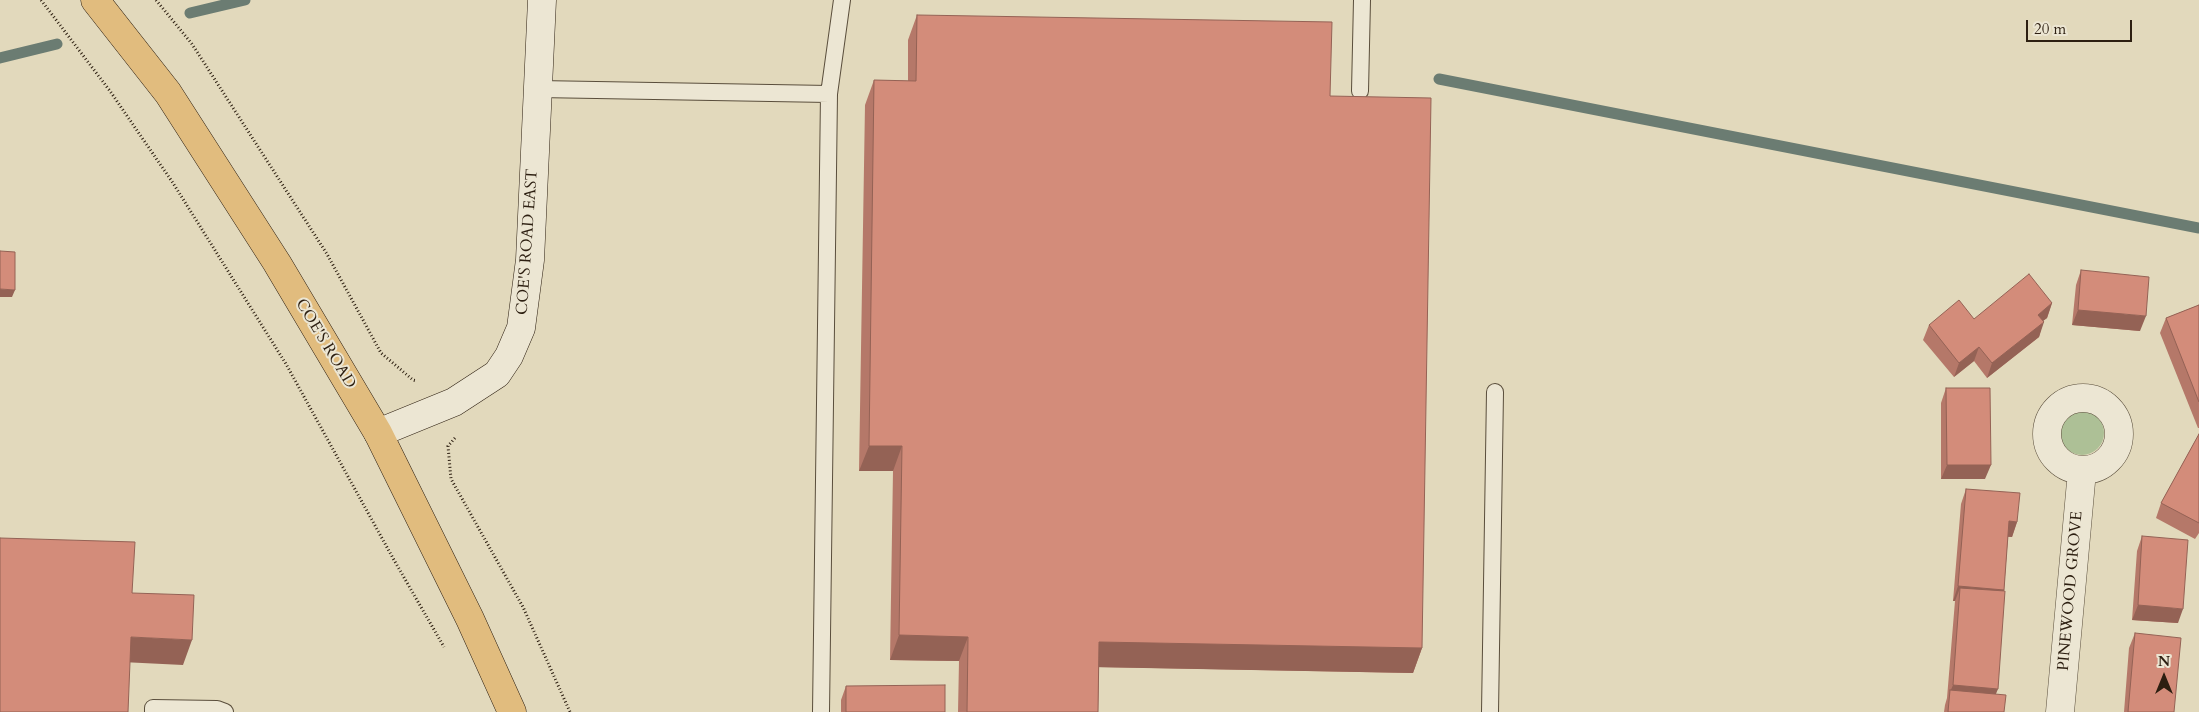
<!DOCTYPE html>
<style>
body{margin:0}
#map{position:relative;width:2199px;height:712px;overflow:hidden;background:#e2d9bc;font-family:Cardo,serif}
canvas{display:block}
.north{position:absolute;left:2139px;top:652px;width:50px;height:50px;-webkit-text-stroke:4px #ece6d3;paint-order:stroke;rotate:0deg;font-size:14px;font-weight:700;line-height:20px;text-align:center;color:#2d1f11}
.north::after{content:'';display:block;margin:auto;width:18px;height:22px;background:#2d1f11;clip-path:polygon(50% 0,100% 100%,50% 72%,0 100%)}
.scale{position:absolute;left:2026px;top:20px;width:106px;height:22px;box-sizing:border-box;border:2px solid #2d1f11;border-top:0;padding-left:6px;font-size:15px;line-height:18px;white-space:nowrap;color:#2d1f11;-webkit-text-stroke:4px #ece6d3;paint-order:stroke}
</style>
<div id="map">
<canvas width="2199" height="712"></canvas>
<div class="north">N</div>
<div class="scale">20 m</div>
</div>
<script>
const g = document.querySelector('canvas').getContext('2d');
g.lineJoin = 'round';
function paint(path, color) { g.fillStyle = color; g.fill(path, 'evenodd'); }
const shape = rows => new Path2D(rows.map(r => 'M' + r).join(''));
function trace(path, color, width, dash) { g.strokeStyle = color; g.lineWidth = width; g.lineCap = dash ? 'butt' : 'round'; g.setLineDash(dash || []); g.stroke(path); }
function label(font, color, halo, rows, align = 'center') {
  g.font = font + ' Cardo,serif'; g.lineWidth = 4; g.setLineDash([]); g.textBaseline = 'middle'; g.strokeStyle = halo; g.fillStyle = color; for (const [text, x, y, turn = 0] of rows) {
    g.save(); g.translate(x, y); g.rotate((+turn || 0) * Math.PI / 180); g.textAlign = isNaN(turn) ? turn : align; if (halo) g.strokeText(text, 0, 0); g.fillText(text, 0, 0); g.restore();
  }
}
paint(shape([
 '2060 433a22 22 0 1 1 44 0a22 22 0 1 1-44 0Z'
]), '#adc096');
trace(shape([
 [190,13,245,0],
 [0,58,57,44],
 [1439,79,2199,228]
]), '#6b7c72', 11);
const lane = shape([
 [538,89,829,94,842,0],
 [1360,91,1362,0],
 [153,712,153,708,217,709,225,712],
 [821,712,829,94],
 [1490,712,1495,392]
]);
const street = shape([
 '2047 434a36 36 0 1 1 72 0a36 36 0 1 1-72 0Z',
 [2060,712,2082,471]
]);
const secondary = shape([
 [378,433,454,402,497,374,509,356,521,328,530,260,542,0]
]);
const primary = shape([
 [95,0,168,93,277,263,378,433,470,619,512,712]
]);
trace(lane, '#5a4e3c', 18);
trace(street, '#5a4e3c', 29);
trace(secondary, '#2d1f11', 29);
trace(primary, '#2d1f11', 29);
trace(shape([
 [41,0,110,91,173,183,286,364,394,560,444,647],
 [156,0,192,44,327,254,381,353,413,380,417,381],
 [455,438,448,446,451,479,523,607,570,712]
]), '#2d1f11', 3, [1, 2.5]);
trace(lane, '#ece6d3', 16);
trace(street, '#ece6d3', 28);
trace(secondary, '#ece6d3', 28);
trace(primary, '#e1bc7e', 28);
paint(shape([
 [917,15,1330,96,1422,648,1413,673,1099,667,1098,712,958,712,959,661,890,660,893,471,859,471,865,105,874,80,908,81,908,40],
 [2081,270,2140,331,2072,325,2076,285],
 [2052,303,2047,318,2043,321,2039,337,1987,378,1974,361,1954,377,1923,340,1929,325,1974,319],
 [2199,305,2199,428,2198,428,2160,333,2166,318],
 [1946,388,1985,479,1941,479,1941,403],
 [2199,434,2199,533,2195,539,2156,518,2161,503],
 [1966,489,2017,522,2012,537,2008,537,1996,694,2004,712,1944,712,1945,705,1947,698,1955,601,1953,601,1961,504],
 [2142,536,2178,623,2132,620,2137,551],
 [2135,633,2174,712,2124,712,2129,648],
 [846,686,945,712,841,712,841,700]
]), '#b57869');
paint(shape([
 [0,289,15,290,12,297,0,297],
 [2052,303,2047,318,2032,329,2038,315],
 [2078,310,2146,316,2140,331,2072,325],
 [2044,322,2039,337,1987,378,1992,363],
 [1979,347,1974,361,1954,377,1959,363],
 [869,446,902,446,893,471,859,471],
 [1947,465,1991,465,1985,479,1941,479],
 [2009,521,2017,522,2012,537,2004,536],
 [1958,586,2004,590,1999,604,1960,588,1955,601,1953,601],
 [2138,605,2183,609,2178,623,2132,620],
 [899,635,968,637,959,661,890,660],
 [131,637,192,640,183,665,122,662],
 [1099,642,1422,648,1413,673,1090,667],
 [1953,685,1998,689,1992,703,1950,692]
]), '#946255');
const building = shape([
 [917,15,1332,22,1330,96,1431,98,1422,648,1099,642,1098,712,967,712,968,637,899,635,902,446,869,446,874,80,916,81,917,15],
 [0,251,15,252,15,290,0,289,0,251],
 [2081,270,2149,277,2146,316,2078,310,2081,270],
 [2029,274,2052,303,2038,315,2044,322,1992,363,1979,347,1959,363,1929,325,1959,300,1974,319,2029,274],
 [2199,305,2199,402,2166,318,2199,305],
 [1946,388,1990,388,1991,465,1947,465,1946,388],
 [2199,434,2199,523,2161,503,2199,434],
 [1966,489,2020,493,2017,522,2009,521,2004,590,1958,586,1966,489],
 [2142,536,2188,540,2183,609,2138,605,2142,536],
 [0,538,135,542,132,593,194,595,192,640,131,637,128,712,0,712,0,538],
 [1960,588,2005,591,1998,689,1953,685,1960,588],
 [2135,633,2181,638,2174,712,2128,712,2135,633],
 [945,685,945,712,846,712,846,686,945,685],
 [1950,690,2006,695,2004,712,1948,712,1950,690]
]);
paint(building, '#d38c7a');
trace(building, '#946255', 1);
label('16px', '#2d1f11', '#ece6d3', [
 ["COE'S ROAD EAST",528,242,-86],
 ["COE'S ROAD",325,344,59],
 ["PINEWOOD GROVE",2071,591,-85]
]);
</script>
